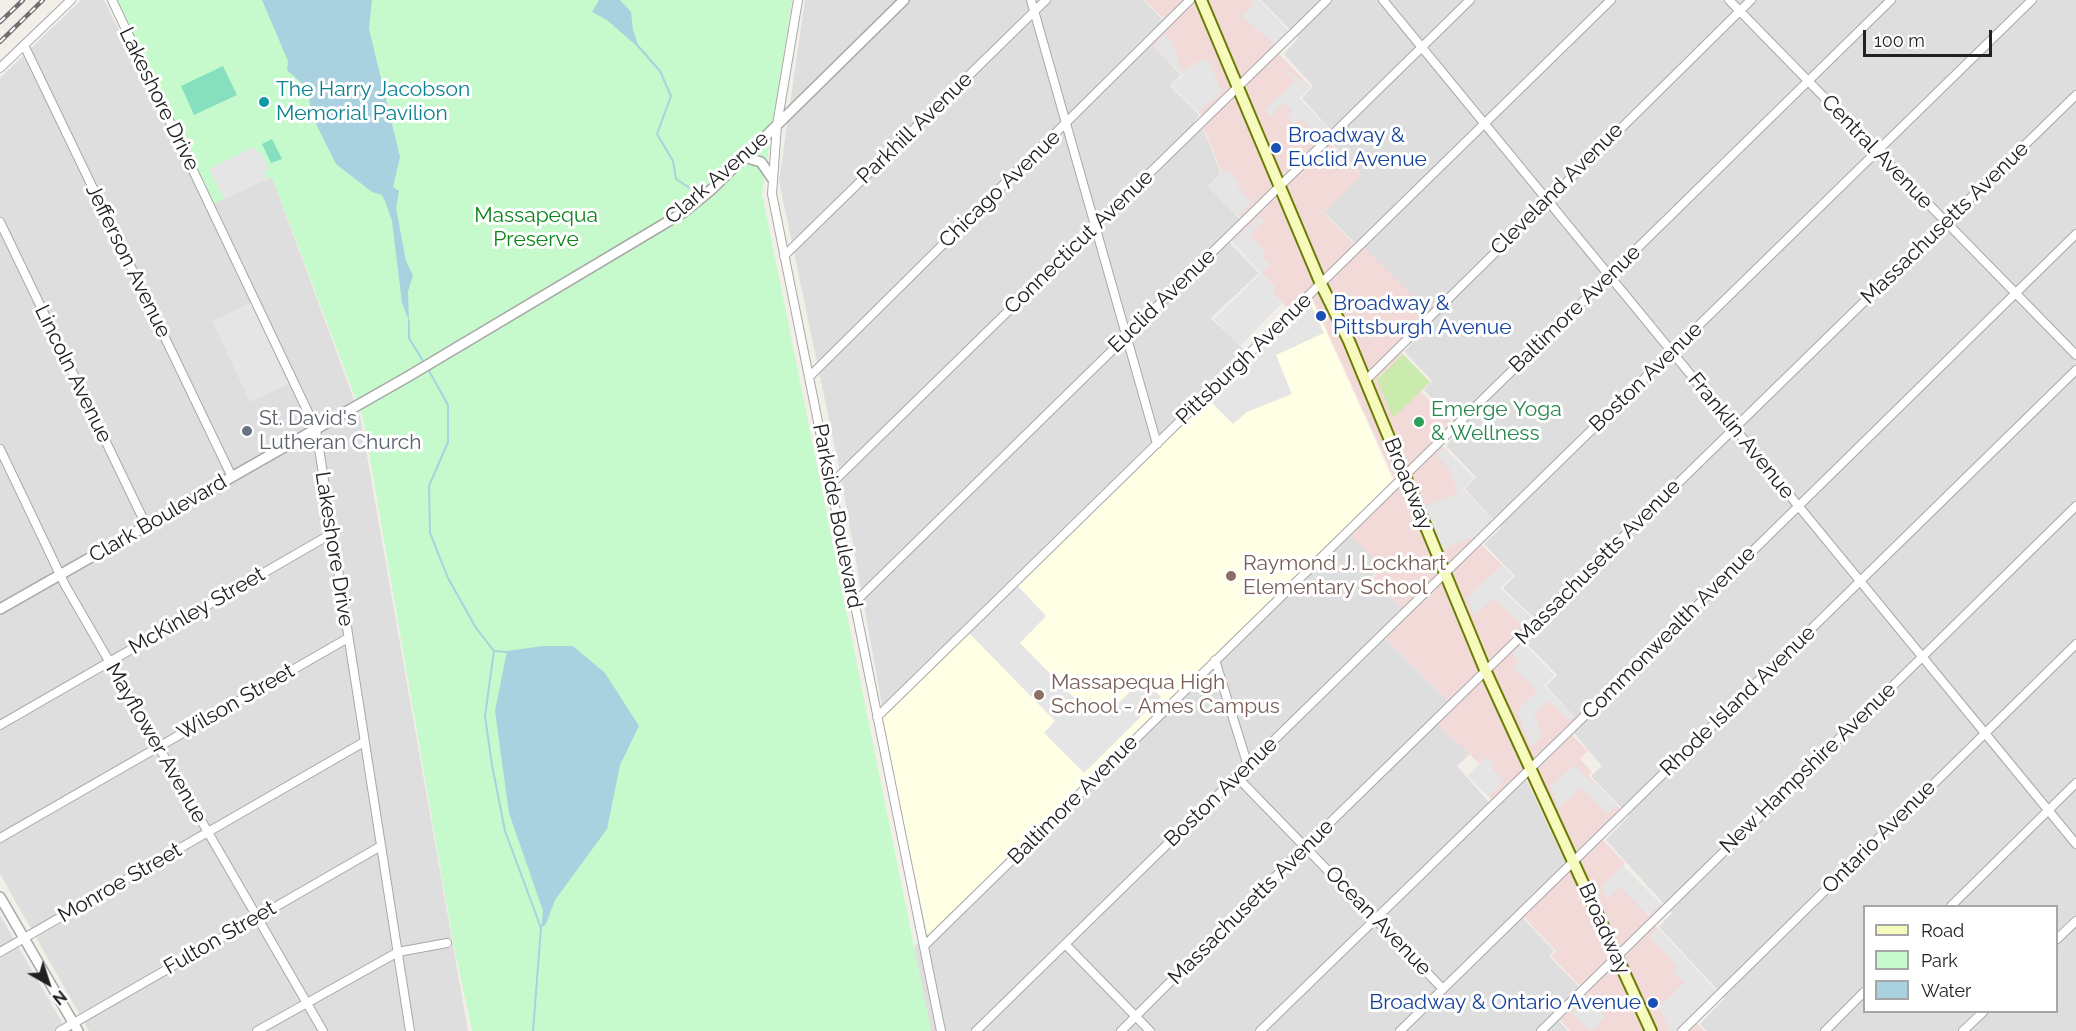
<!DOCTYPE html>
<style>
body{margin:0}
#map{position:relative;width:2076px;height:1031px;overflow:hidden;background:#f2efe8;font-family:Raleway,sans-serif}
canvas{display:block}
.legend{position:absolute;left:1863px;top:905px;width:195px;height:108px;box-sizing:border-box;background:#fff;border:2px solid #a6a6a6;margin:0;padding:8px 10px;list-style:none;font-size:18px;color:#212121}
.legend li{display:flex;align-items:center;gap:12px;height:30px}
.legend b{width:30px;border:2px solid #a6a6a6}
.north{position:absolute;left:18px;top:953px;width:60px;height:60px;-webkit-text-stroke:4px #fff;paint-order:stroke;rotate:141deg;font-size:16px;font-weight:700;line-height:24px;text-align:center;color:#212121}
.north::after{content:'';display:block;margin:auto;width:21px;height:27px;background:#212121;clip-path:polygon(50% 0,100% 100%,50% 72%,0 100%)}
.scale{position:absolute;left:1863px;top:30px;width:129px;height:27px;box-sizing:border-box;border:3px solid #212121;border-top:0;padding-left:8px;font-size:18px;line-height:21px;white-space:nowrap;color:#212121;-webkit-text-stroke:4px #fff;paint-order:stroke}
</style>
<div id="map">
<canvas width="2076" height="1031"></canvas>
<ul class="legend">
<li><b style="height:8px;background:#f6fabd"></b>Road</li>
<li><b style="height:16px;background:#c6facc"></b>Park</li>
<li><b style="height:16px;background:#a9d1df"></b>Water</li>
</ul>
<div class="north">N</div>
<div class="scale">100 m</div>
</div>
<script>
const g = document.querySelector('canvas').getContext('2d');
g.lineJoin = 'round';
function paint(path, color) { g.fillStyle = color; g.fill(path, 'evenodd'); }
const shape = rows => new Path2D(rows.map(r => 'M' + r).join(''));
function trace(path, color, width, dash) { g.strokeStyle = color; g.lineWidth = width; g.lineCap = dash ? 'butt' : 'round'; g.setLineDash(dash || []); g.stroke(path); }
function label(font, color, halo, rows, align = 'center') {
  g.font = font + ' Raleway,sans-serif'; g.lineWidth = 6; g.setLineDash([]); g.textBaseline = 'middle'; g.strokeStyle = halo; g.fillStyle = color; for (const [text, x, y, turn = 0] of rows) {
    g.save(); g.translate(x, y); g.rotate((+turn || 0) * Math.PI / 180); g.textAlign = isNaN(turn) ? turn : align; if (halo) g.strokeText(text, 0, 0); g.fillText(text, 0, 0); g.restore();
  }
}
paint(shape([
 [81,0,104,0,206,206,272,177,360,416,468,1031,89,1031,0,874,0,78],
 [805,0,1143,0,1166,23,1148,41,1181,75,1170,86,1199,115,1194,122,1205,133,1221,173,1208,186,1244,223,1228,241,1259,273,1211,318,1245,350,882,705,839,467,779,181],
 [1261,0,2076,0,2076,1031,1707,1031,1700,1024,1725,998,1659,927,1672,913,1606,840,1629,816,1591,776,1602,766,1574,733,1581,724,1546,686,1557,675,1525,642,1541,625,1503,588,1515,576,1484,544,1501,528,1465,489,1476,477,1446,446,1461,429,1424,390,1432,381,1404,351,1433,322,1323,211,1362,175,1334,145,1338,138,1302,98,1313,86,1284,54,1298,38],
 [1864,906,2056,906,2056,1012,1864,1012],
 [1349,534,1383,565,1370,578,1405,610,1380,633,1456,709,1473,751,1457,766,1494,808,1525,777,1569,871,1522,917,1554,951,1549,956,1585,993,1557,1019,1568,1031,931,1031,914,947],
 [0,915,67,1031,0,1031]
]), '#dfdede');
paint(shape([
 [1144,0,1259,0,1289,32,1274,49,1311,87,1299,98,1336,136,1330,143,1362,175,1324,213,1359,249,1363,246,1433,316,1399,350,1430,382,1421,392,1459,429,1442,446,1474,478,1463,489,1498,526,1481,544,1513,576,1500,588,1539,625,1521,642,1554,675,1544,686,1579,723,1569,732,1588,751,1580,759,1592,772,1588,775,1626,815,1602,839,1625,863,1623,866,1668,911,1655,925,1722,998,1696,1022,1704,1031,1570,1031,1559,1019,1587,993,1551,956,1556,951,1523,916,1569,871,1526,777,1496,805,1488,796,1468,776,1480,764,1437,724,1454,707,1383,636,1408,613,1372,579,1383,567,1349,534,1395,480,1311,296,1293,314,1271,292,1275,287,1230,239,1246,223,1209,186,1222,173,1206,133,1196,122,1202,116,1172,86,1183,75,1149,43,1169,24]
]), '#f2dad8');
paint(shape([
 [1312,300,1393,480,928,935,880,718]
]), '#feffe4');
paint(shape([
 [1403,354,1430,382,1393,418,1377,380]
]), '#cbebae');
paint(shape([
 [115,0,792,0,762,193,931,1031,472,1031,453,941,363,418,272,177,213,204]
]), '#c6facc');
paint(shape([
 [223,66,237,95,194,115,181,86],
 [272,139,282,159,271,163,262,144]
]), '#86e0c0');
paint(shape([
 [1251,0,1259,0,1289,32,1275,45,1242,16,1255,4],
 [1165,34,1172,41,1182,71,1201,60,1208,60,1222,91,1198,113,1172,86,1183,75,1153,45],
 [1281,67,1311,87,1299,98,1329,129,1320,138,1300,118,1294,124,1287,116,1292,111,1284,102,1270,116,1265,110,1295,81],
 [254,147,257,152,260,151,269,169,264,172,267,179,224,199,209,169],
 [1227,169,1239,182,1237,184,1242,192,1252,203,1238,216,1209,186],
 [1260,216,1264,221,1249,235,1266,252,1262,257,1270,265,1262,273,1276,287,1271,292,1282,303,1240,346,1214,319,1261,273,1232,242],
 [256,300,295,381,250,402,212,321],
 [1310,302,1324,333,1276,355,1292,394,1247,412,1233,424,1209,400],
 [1444,448,1474,478,1463,489,1492,519,1474,537,1443,549,1426,506,1458,493,1449,468,1436,456],
 [1502,565,1513,576,1500,588,1532,619,1524,627,1494,598,1474,616,1467,597],
 [1018,586,1046,616,1020,643,1082,706,1090,699,1106,715,1132,690,1135,692,1146,682,1161,697,1084,773,1044,733,1055,721,969,633],
 [1523,643,1554,675,1544,686,1573,716,1569,721,1549,701,1534,715,1543,735,1531,747,1517,711,1537,691,1513,667,1519,661,1512,654],
 [1487,757,1494,764,1491,767,1504,781,1488,796,1468,776],
 [1574,765,1617,805,1608,814,1581,788,1559,808,1550,787],
 [1623,866,1661,904,1648,916,1620,887,1607,899,1602,886],
 [1658,928,1717,992,1678,1031,1670,1031,1659,1007,1684,983,1673,971,1677,966,1649,936],
 [1588,999,1605,1017,1591,1031,1572,1014]
]), '#e5e5e5');
paint(shape([
 [262,0,372,0,369,29,400,157,393,187,399,191,396,208,406,261,413,276,408,291,409,321,402,303,392,221,385,201,382,195,372,192,336,164,312,116,307,88,287,70,288,61],
 [599,0,620,0,631,12,633,30,639,48,607,20,592,12],
 [543,646,573,646,605,673,639,726,620,765,607,829,555,900,546,924,541,928,543,911,509,813,495,711,507,651]
]), '#a9d1df');
trace(shape([
 [638,46,660,71,671,96,657,134,673,161,676,179,696,192],
 [409,321,409,338,425,364],
 [428,369,448,405,448,442,429,486,430,533,448,578,476,628,494,651,485,716,492,765,505,831,541,928,533,1031],
 [494,651,507,652]
]), '#a9d1df', 2);
const minor = shape([
 [112,0,316,429,410,1031],
 [798,0,777,125,772,194,941,1031],
 [1031,0,1157,444],
 [1383,0,2076,844],
 [1729,0,2076,355],
 [24,45,232,477],
 [0,68,71,0],
 [0,222,146,525],
 [784,256,1046,0],
 [809,377,1190,0],
 [1366,380,1751,0],
 [0,449,65,585,323,1031],
 [830,485,1327,0],
 [854,603,1470,0],
 [1215,660,1248,766],
 [877,717,1611,0],
 [0,725,331,534],
 [1237,777,1443,989],
 [0,838,348,638],
 [1951,906,2076,783],
 [2056,940,2076,921],
 [1065,944,1150,1031],
 [924,946,1891,0],
 [0,952,364,742],
 [60,1031,381,846],
 [257,1031,398,952,447,943],
 [976,1031,2032,0],
 [1121,1031,1305,847,2076,95],
 [1260,1031,1564,736,2076,234],
 [1400,1031,2076,370],
 [1541,1031,2076,506],
 [1682,1031,2076,644],
 [1825,1031,1864,992],
 [1963,1031,1983,1012]
]);
const tertiary = shape([
 [744,157,761,162,772,178],
 [0,609,409,376,684,212,712,189,904,0],
 [0,897,78,1031]
]);
const secondary = shape([
 [1201,0,1321,284,1349,341,1486,672,1651,1031]
]);
trace(minor, '#a8a8a8', 10);
trace(tertiary, '#a8a8a8', 12);
trace(secondary, '#6c7d04', 14);
trace(minor, '#fff', 8);
trace(tertiary, '#fff', 9);
trace(secondary, '#f6fabd', 10);
const rail = shape([
 [0,22,23,0],
 [0,42,43,0]
]);
trace(rail, '#6f6f6f', 4.5);
trace(rail, '#fff', 2, [7]);
for (const [x, y, r, color] of [
 [264,102,6,"#0f9aa8"],
 [1276,148,6,"#1a4fb4"],
 [1321,316,6,"#1a4fb4"],
 [1419,422,6,"#2e9e5b"],
 [247,431,6,"#6b7280"],
 [1231,576,6,"#8d6e63"],
 [1039,695,6,"#8d6e63"],
 [1653,1003,6,"#1a4fb4"]
]) { const dot = new Path2D(); dot.arc(x, y, r, 0, 2 * Math.PI); g.fillStyle = color; g.fill(dot); trace(dot, '#fff', 2); }
label('21px', '#0d838f', '#fff', [
 ["The Harry Jacobson",276,90],
 ["Memorial Pavilion",276,114]
], 'left');
label('21px', '#212121', '#fff', [
 ["Lakeshore Drive",159,99,64],
 ["Parkhill Avenue",915,128,-44],
 ["Central Avenue",1877,152,46],
 ["Clark Avenue",717,178,-41],
 ["Chicago Avenue",1000,189,-44],
 ["Cleveland Avenue",1557,189,-45],
 ["Massachusetts Avenue",1945,223,-44],
 ["Connecticut Avenue",1079,242,-44],
 ["Jefferson Avenue",128,261,64],
 ["Euclid Avenue",1162,301,-44],
 ["Baltimore Avenue",1575,309,-44],
 ["Pittsburgh Avenue",1244,359,-44],
 ["Lincoln Avenue",73,374,64],
 ["Boston Avenue",1646,377,-44],
 ["Franklin Avenue",1741,436,51],
 ["Broadway",1408,484,68],
 ["Parkside Boulevard",837,516,79],
 ["Clark Boulevard",158,519,-30],
 ["Lakeshore Drive",334,549,81],
 ["Massachusetts Avenue",1598,562,-45],
 ["McKinley Street",197,611,-30],
 ["Commonwealth Avenue",1669,633,-45],
 ["Rhode Island Avenue",1738,701,-44],
 ["Wilson Street",236,702,-30],
 ["Mayflower Avenue",156,743,60],
 ["New Hampshire Avenue",1808,768,-44],
 ["Boston Avenue",1221,792,-44],
 ["Baltimore Avenue",1073,800,-45],
 ["Ontario Avenue",1879,837,-45],
 ["Monroe Street",120,883,-30],
 ["Massachusetts Avenue",1251,902,-45],
 ["Ocean Avenue",1378,921,46],
 ["Broadway",1604,929,66],
 ["Fulton Street",220,938,-30]
]);
label('21px', '#164399', '#fff', [
 ["Broadway &",1288,136],
 ["Euclid Avenue",1288,160],
 ["Broadway &",1333,304],
 ["Pittsburgh Avenue",1333,328],
 ["Broadway & Ontario Avenue",1641,1003,"right"]
], 'left');
label('21px', '#0b8418', '#fff', [
 ["Massapequa",536,216],
 ["Preserve",536,240]
]);
label('21px', '#27864d', '#fff', [
 ["Emerge Yoga",1431,410],
 ["& Wellness",1431,434]
], 'left');
label('21px', '#5b616d', '#fff', [
 ["St. David's",259,419],
 ["Lutheran Church",259,443]
], 'left');
label('21px', '#785e54', '#fff', [
 ["Raymond J. Lockhart",1243,564],
 ["Elementary School",1243,588],
 ["Massapequa High",1051,683],
 ["School - Ames Campus",1051,707]
], 'left');
</script>
